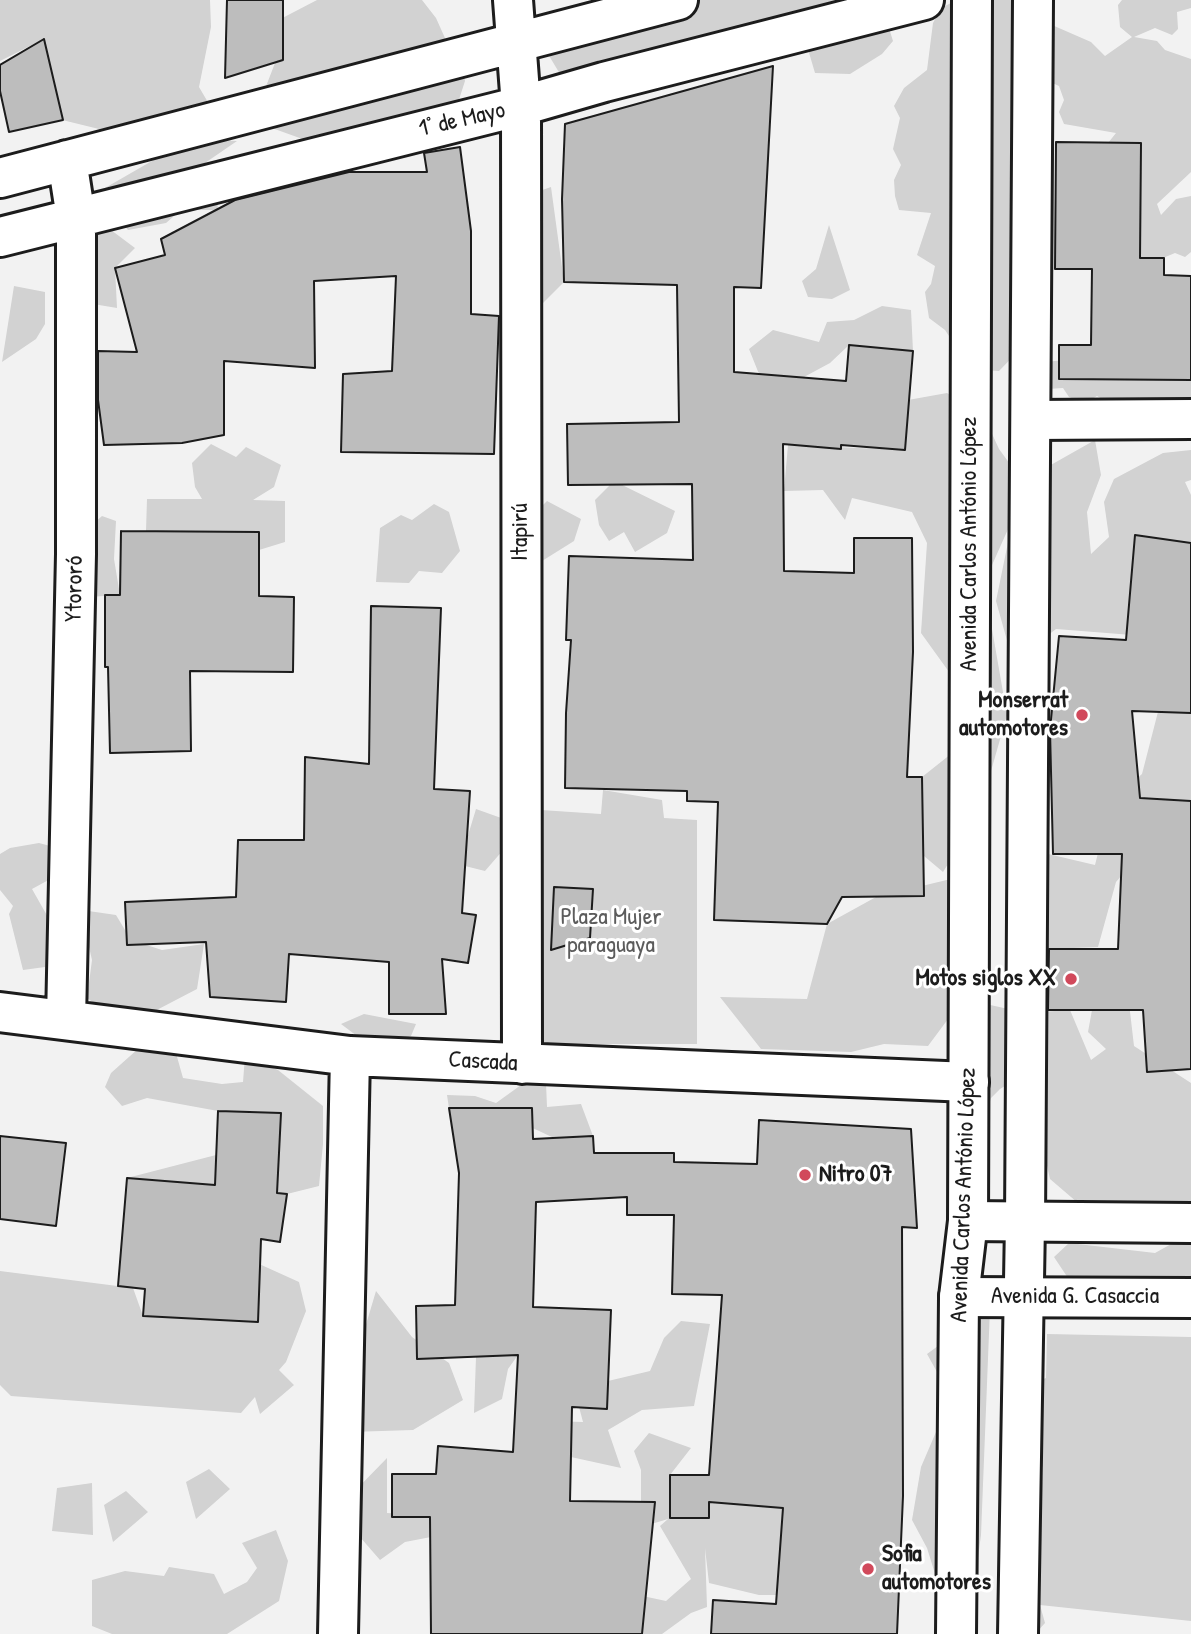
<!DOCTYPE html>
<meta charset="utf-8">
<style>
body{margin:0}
canvas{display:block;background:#f2f2f2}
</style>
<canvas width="1191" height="1634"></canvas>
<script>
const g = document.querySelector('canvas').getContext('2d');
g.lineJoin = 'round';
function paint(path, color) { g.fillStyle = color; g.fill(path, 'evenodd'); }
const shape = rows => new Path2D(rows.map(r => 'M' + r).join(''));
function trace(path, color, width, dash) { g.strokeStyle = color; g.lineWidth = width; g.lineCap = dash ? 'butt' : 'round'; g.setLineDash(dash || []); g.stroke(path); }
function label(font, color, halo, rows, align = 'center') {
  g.font = font + ' "Patrick Hand",sans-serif'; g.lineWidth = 6; g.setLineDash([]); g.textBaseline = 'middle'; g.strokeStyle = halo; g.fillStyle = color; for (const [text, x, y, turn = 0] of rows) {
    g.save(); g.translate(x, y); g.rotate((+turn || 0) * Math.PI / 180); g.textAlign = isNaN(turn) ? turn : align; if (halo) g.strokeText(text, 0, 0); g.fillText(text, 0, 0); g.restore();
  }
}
paint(shape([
 [0,0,210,0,211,27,199,87,216,116,99,129,54,118,44,39,0,61],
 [317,0,422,0,436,18,449,47,460,55,465,81,452,121,308,141,258,123,258,107,275,63,269,25],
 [699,0,847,0,604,82,560,74,539,39],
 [957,0,1032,0,1032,38,1052,25,1091,42,1105,56,1132,37,1120,27,1118,5,1122,0,1191,0,1191,8,1177,12,1178,29,1172,35,1155,28,1134,37,1157,41,1165,50,1191,59,1191,172,1157,204,1161,215,1176,199,1191,196,1191,252,1185,257,1175,253,1151,263,1130,253,1104,148,1116,133,1064,124,1059,112,1064,100,1059,86,1048,81,1031,338,999,371,971,369,945,330,929,318,925,292,931,284,935,266,917,255,931,213,899,210,895,196,894,180,901,165,893,149,900,118,894,106,904,88,927,70,933,23,941,8],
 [884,12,893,41,882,54,850,74,815,73,802,29],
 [190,139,237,141,205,163,216,182,218,210,181,210,166,223,128,230,110,208,105,188],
 [551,187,564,282,539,307,528,195],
 [103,224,135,248,115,268,117,308,93,304,82,232],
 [829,225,850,290,832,299,808,297,802,281,816,269],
 [14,286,45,292,45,324,36,339,2,362],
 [882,306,911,310,913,351,849,345,830,363,804,377,759,374,749,349,773,330,819,342,827,322,854,320],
 [1064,360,1191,374,1191,411,1109,403,1097,396,1085,403,1069,397,1063,388,1048,389,1046,362],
 [947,393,982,412,999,449,1018,475,1049,466,1095,440,1101,475,1087,512,1091,554,1109,537,1104,502,1114,479,1163,453,1191,450,1191,480,1185,482,1191,495,1191,664,1132,635,1056,629,1013,662,996,601,1013,518,984,583,1007,715,989,778,990,796,943,872,924,856,922,777,956,750,957,683,921,633,927,543,912,512,852,498,845,520,823,490,784,491,788,445,904,450,908,400],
 [211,444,236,457,246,447,281,465,274,487,253,500,285,501,285,542,259,550,259,532,146,531,147,499,202,499,195,487,192,463],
 [614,481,675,511,667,533,635,552,624,532,609,541,599,525,595,500],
 [547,501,581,519,574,541,542,561,531,545,528,520],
 [434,504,449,512,460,551,442,573,419,571,409,583,376,582,380,528,401,515,412,520],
 [102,516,116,521,114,559,120,595,88,597,94,523],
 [1191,676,1191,801,1177,811,1116,882,1098,947,1048,949,1038,906,1044,853,1095,865,1111,801,1142,774,1160,704],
 [603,790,662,800,664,818,697,820,697,1044,524,1044,526,809,601,814],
 [476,809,504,819,504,849,485,871,465,866,466,842],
 [39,843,54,847,54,877,32,889,53,926,45,967,23,970,9,914,13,906,0,890,0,854,10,848],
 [955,878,954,1011,928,1046,884,1044,851,1052,761,1049,720,997,807,999,827,924,876,897],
 [68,908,116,915,131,940,162,950,204,944,197,989,126,1026,87,998,92,960,89,947],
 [977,1002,1026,1013,1070,1010,1091,1060,1106,1049,1088,1032,1092,1010,1129,1003,1134,1046,1191,1083,1191,1203,1175,1201,1128,1222,1078,1203,1050,1179,1026,1073,1000,1089,991,1098,976,1147],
 [364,1014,416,1024,411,1036,377,1051,341,1024],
 [170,1032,183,1078,222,1084,243,1082,245,1056,278,1070,323,1106,323,1144,319,1186,287,1194,127,1178,216,1155,280,1113,218,1111,147,1098,122,1106,105,1087,111,1073,139,1048],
 [546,1083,547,1107,581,1104,593,1136,554,1138,522,1123,454,1141,447,1095,475,1096,496,1103,521,1085],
 [1191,1233,1191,1295,1068,1278,1054,1257,1069,1243,1155,1253],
 [257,1263,299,1282,306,1311,286,1362,279,1370,294,1385,260,1414,255,1397,241,1413,11,1396,0,1385,0,1271,133,1288,143,1316],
 [376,1291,412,1337,449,1363,463,1400,413,1430,350,1432,362,1338],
 [990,1308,981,1535,974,1587,978,1634,942,1634,950,1622,927,1548,912,1520,921,1467,951,1397,927,1354],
 [681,1321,710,1324,694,1406,642,1410,608,1430,621,1468,571,1457,548,1421,583,1422,579,1407,608,1381,650,1371,664,1338],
 [1047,1334,1191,1337,1191,1621,1040,1605,1045,1623,1036,1633,1026,1493,1042,1487,1043,1466,1038,1470,1014,1391,1046,1378],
 [518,1355,508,1369,502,1399,474,1413,476,1357],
 [649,1433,691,1448,670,1475,670,1518,708,1502,783,1502,780,1546,806,1549,793,1595,759,1595,709,1583,705,1548,707,1607,691,1613,662,1634,598,1634,624,1592,666,1601,691,1579,660,1526,668,1519,648,1525,641,1506,641,1470,634,1451],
 [387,1458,387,1513,445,1517,431,1537,405,1542,380,1560,360,1537,349,1497],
 [209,1469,230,1489,196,1519,186,1482],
 [92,1483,93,1535,52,1531,57,1488],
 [126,1491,148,1512,113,1542,104,1505],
 [276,1530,288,1561,279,1601,227,1634,112,1634,92,1626,92,1580,125,1571,164,1576,169,1567,214,1574,224,1594,247,1582,257,1568,242,1543]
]), '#d2d2d2');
const building = shape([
 [227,0,283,0,283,60,225,78,227,0],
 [44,39,63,120,9,132,0,91,0,65,44,39],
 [773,66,761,288,734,287,734,372,846,381,849,345,913,351,905,450,841,445,841,449,783,444,784,571,854,573,854,538,912,538,913,652,907,777,922,777,924,896,842,897,827,924,714,920,718,802,687,801,687,791,565,788,566,713,571,640,566,640,569,556,693,560,692,484,568,485,567,424,679,422,677,285,564,282,562,199,565,124,773,66],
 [1056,142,1141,143,1140,258,1164,258,1164,275,1191,276,1191,380,1059,379,1059,345,1091,345,1092,269,1055,269,1056,142],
 [460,147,471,231,471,314,499,316,494,454,341,452,343,374,392,371,396,276,314,281,315,368,224,361,224,435,182,443,104,445,98,400,98,351,137,352,115,268,165,255,161,239,235,200,349,172,427,172,424,153,460,147],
 [121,531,259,532,259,596,294,597,293,672,190,671,191,751,110,753,108,667,105,667,105,595,120,595,121,531],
 [1135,535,1191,543,1191,713,1132,711,1140,798,1191,801,1191,1069,1147,1072,1143,1010,1048,1010,1049,949,1118,949,1122,854,1053,854,1050,730,1059,636,1126,640,1135,535],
 [371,606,441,608,434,789,470,791,462,913,476,915,468,963,442,959,446,1014,389,1014,389,962,289,954,286,1002,210,997,206,942,127,945,125,902,236,897,238,840,304,840,305,757,369,764,371,606],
 [554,887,593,889,590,938,551,950,554,887],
 [449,1108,532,1108,533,1139,593,1136,594,1153,674,1153,674,1162,757,1164,759,1120,911,1129,917,1228,902,1227,903,1496,897,1634,711,1634,713,1600,776,1604,783,1508,709,1502,709,1518,670,1518,670,1475,709,1475,722,1295,672,1294,674,1215,627,1215,627,1197,536,1202,533,1307,611,1310,607,1409,572,1407,570,1501,655,1502,642,1634,431,1634,430,1517,392,1517,392,1474,436,1474,438,1446,513,1452,518,1355,417,1359,416,1306,455,1305,459,1173,449,1108],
 [218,1111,281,1113,277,1193,287,1194,280,1242,261,1239,258,1322,143,1316,145,1289,118,1286,127,1178,215,1185,218,1111],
 [0,1136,66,1143,56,1226,0,1219,0,1136]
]);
paint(building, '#bdbdbd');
trace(building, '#1c1c1c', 2);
const minor = shape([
 [513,0,521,106,522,1064],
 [0,178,678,0],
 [0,237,521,106,604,82,924,0],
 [1031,420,1191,419],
 [0,1012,350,1056,969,1082],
 [66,1020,76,554,76,218,67,160],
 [968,1221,1191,1223],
 [959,1297,1191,1298],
 [338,1634,350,1056]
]);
const major = shape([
 [956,1634,959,1297,968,1221,972,0],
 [1018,1634,1025,1222,1033,0]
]);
trace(minor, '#1c1c1c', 44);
trace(major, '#1c1c1c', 44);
trace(minor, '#fff', 38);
trace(major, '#fff', 38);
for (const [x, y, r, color] of [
 [1082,715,7,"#d1495b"],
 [1071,979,7,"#d1495b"],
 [805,1175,7,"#d1495b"],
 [868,1569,7,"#d1495b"]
]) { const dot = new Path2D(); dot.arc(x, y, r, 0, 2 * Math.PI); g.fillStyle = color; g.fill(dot); trace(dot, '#fff', 2.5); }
label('24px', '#1c1c1c', '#fff', [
 ["1° de Mayo",462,120,-13],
 ["Itapirú",521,532,-90],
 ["Avenida Carlos António López",970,544,-90],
 ["Ytororó",75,589,-89],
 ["Cascada",483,1062,3],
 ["Avenida Carlos António López",964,1195,-88],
 ["Avenida G. Casaccia",1075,1297]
]);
label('bold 24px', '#1c1c1c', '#fff', [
 ["Monserrat",1068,701],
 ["automotores",1068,729],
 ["Motos siglos XX",1057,979],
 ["Nitro 07",819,1175,"left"],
 ["Sofia",882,1555,"left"],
 ["automotores",882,1583,"left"]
], 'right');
label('24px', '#5c5c5c', '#fff', [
 ["Plaza Mujer",611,918],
 ["paraguaya",611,946]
]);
</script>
